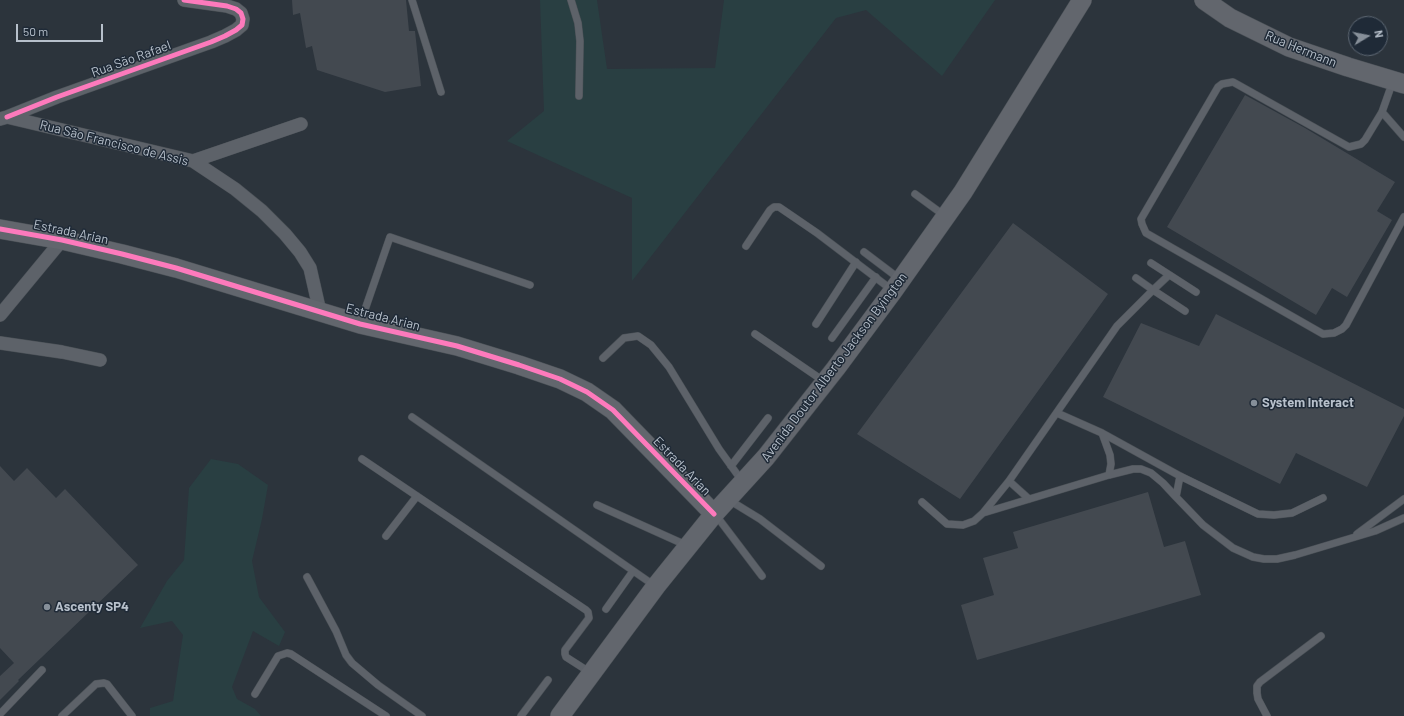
<!DOCTYPE html>
<meta charset="utf-8">
<style>
body{margin:0}
#map{position:relative;width:1404px;height:716px;overflow:hidden;background:#2c343c;font-family:Barlow,sans-serif}
canvas{display:block}
.north{position:absolute;left:1348px;top:16px;width:40px;height:40px;box-sizing:border-box;background:#1f2a37;border:1px solid #5c6672;border-radius:50%;rotate:80deg;font-size:11px;font-weight:700;line-height:16px;text-align:center;color:#b7c0cb}
.north::after{content:'';display:block;margin:auto;width:14px;height:18px;background:#868f99;clip-path:polygon(50% 0,100% 100%,50% 72%,0 100%)}
.scale{position:absolute;left:16px;top:24px;width:87px;height:18px;box-sizing:border-box;border:2px solid #b7c0cb;border-top:0;padding-left:5px;font-size:12px;line-height:14px;white-space:nowrap;color:#b7c0cb;-webkit-text-stroke:3px #1f2a37;paint-order:stroke}
</style>
<div id="map">
<canvas width="1404" height="716"></canvas>
<div class="north">N</div>
<div class="scale">50 m</div>
</div>
<script>
const g = document.querySelector('canvas').getContext('2d');
g.lineJoin = 'round';
function paint(path, color) { g.fillStyle = color; g.fill(path, 'evenodd'); }
const shape = rows => new Path2D(rows.map(r => 'M' + r).join(''));
function trace(path, color, width, dash) { g.strokeStyle = color; g.lineWidth = width; g.lineCap = dash ? 'butt' : 'round'; g.setLineDash(dash || []); g.stroke(path); }
function label(font, color, halo, rows, align = 'center') {
  g.font = font + ' Barlow,sans-serif'; g.lineWidth = 3; g.setLineDash([]); g.textBaseline = 'middle'; g.strokeStyle = halo; g.fillStyle = color; for (const [text, x, y, turn = 0] of rows) {
    g.save(); g.translate(x, y); g.rotate((+turn || 0) * Math.PI / 180); g.textAlign = isNaN(turn) ? turn : align; if (halo) g.strokeText(text, 0, 0); g.fillText(text, 0, 0); g.restore();
  }
}
paint(shape([
 [540,0,597,0,607,69,715,68,724,0,995,0,942,76,866,10,836,18,632,281,632,198,507,141,544,111],
 [211,459,238,464,268,485,262,519,252,561,259,597,285,632,279,646,253,631,232,687,237,699,255,709,261,716,150,716,150,708,173,701,183,635,172,621,140,628,167,581,184,560,189,488]
]), '#293f42');
paint(shape([
 [292,0,406,0,409,31,415,31,421,86,385,92,317,70,312,46,306,48,300,13,293,15],
 [1245,95,1305,128,1395,182,1377,211,1392,220,1347,297,1332,288,1316,315,1167,227],
 [1013,223,1108,294,960,499,857,434],
 [1216,314,1404,409,1404,416,1367,487,1296,453,1280,484,1103,397,1141,323,1199,346],
 [0,466,14,481,27,468,56,498,65,489,138,565,18,680,19,681,0,700,0,676,14,663,0,648],
 [1148,492,1164,547,1185,541,1201,595,977,660,961,605,994,595,983,558,1018,548,1013,532]
]), '#434950');
const lane = shape([
 [412,0,441,92],
 [571,0,578,23,580,41,579,96],
 [1393,81,1382,112,1365,140,1361,144,1349,147,1233,82,1222,84,1218,87,1141,219,1142,224,1146,233,1323,334,1334,333,1342,329,1346,325,1404,217],
 [1382,112,1404,137],
 [915,194,945,216],
 [746,246,770,210,774,207,779,207,817,233,892,290],
 [864,252,901,280],
 [1151,263,1196,292],
 [1136,278,1153,290,1169,275],
 [360,324,390,237,530,285],
 [816,324,856,262],
 [755,334,825,382],
 [832,338,876,277],
 [603,358,624,338,638,336,651,345,669,367,719,449,742,481],
 [1057,413,1102,433,1180,476,1258,514,1274,515,1292,513,1323,498],
 [412,417,655,586],
 [1102,433,1110,455,1111,464,1109,475],
 [362,459,586,610,588,612,589,618,565,650,565,654,566,657,591,673],
 [731,466,768,418],
 [1180,476,1176,497,1203,525,1233,548,1253,557,1264,559,1277,559,1295,555,1375,531,1404,518],
 [1009,481,1029,499],
 [729,500,760,519,821,566],
 [922,502,947,524,963,525,974,521,983,513,1009,481,1117,326,1153,290,1185,311],
 [597,505,688,546],
 [983,513,1109,475,1133,469,1141,469,1151,473,1163,483,1176,497],
 [715,514,762,576],
 [1357,534,1404,499],
 [386,536,417,496],
 [307,577,336,631,346,655,352,663,378,685,422,716],
 [606,609,633,571],
 [255,694,278,656,287,653,291,654,386,716],
 [0,714,42,670],
 [62,716,96,684,104,683,107,684,132,716],
 [521,716,548,680],
 [1267,716,1258,699,1257,693,1257,686,1260,682,1321,636]
]);
const street = shape([
 [7,117,57,97,211,42,225,36,236,30,242,25,243,19,241,13,236,9,227,6,184,0],
 [0,119,7,117,193,161,235,189,262,211,285,234,300,252,310,268,320,312],
 [193,161,301,124],
 [0,315,62,240],
 [0,343,62,352,100,360]
]);
const secondary = shape([
 [1204,0,1230,18,1289,47,1348,67,1404,84],
 [0,229,62,240,122,254,176,268,360,324,457,346,519,365,560,379,587,392,613,410,714,514],
 [560,716,656,586,714,514,766,457,836,368,893,291,963,192,1082,0]
]);
trace(lane, '#4a5056', 8);
trace(street, '#4a5056', 14);
trace(secondary, '#4a5056', 20);
trace(lane, '#5d6269', 7);
trace(street, '#5d6269', 13);
trace(secondary, '#62666d', 19);
trace(shape([
 [7,117,57,97,211,42,225,36,236,30,242,25,243,19,241,13,236,9,227,6,184,0],
 [0,229,62,240,122,254,176,268,360,324,457,346,519,365,560,379,587,392,613,410,714,514]
]), '#fd7abc', 5);
for (const [x, y, r, color] of [
 [1254,403,4,"#868f99"],
 [47,607,4,"#868f99"]
]) { const dot = new Path2D(); dot.arc(x, y, r, 0, 2 * Math.PI); g.fillStyle = color; g.fill(dot); trace(dot, '#1f2a37', 1.5); }
label('13px', '#b7c0cb', '#1f2a37', [
 ["Rua Hermann",1301,49,22],
 ["Rua São Rafael",131,59,-20],
 ["Rua São Francisco de Assis",114,143,14],
 ["Estrada Arian",71,232,12],
 ["Estrada Arian",383,317,14],
 ["Avenida Doutor Alberto Jackson Byington",834,367,-53],
 ["Estrada Arian",682,466,46]
]);
label('bold 13px', '#b7c0cb', '#1f2a37', [
 ["System Interact",1262,403],
 ["Ascenty SP4",55,607]
], 'left');
</script>
